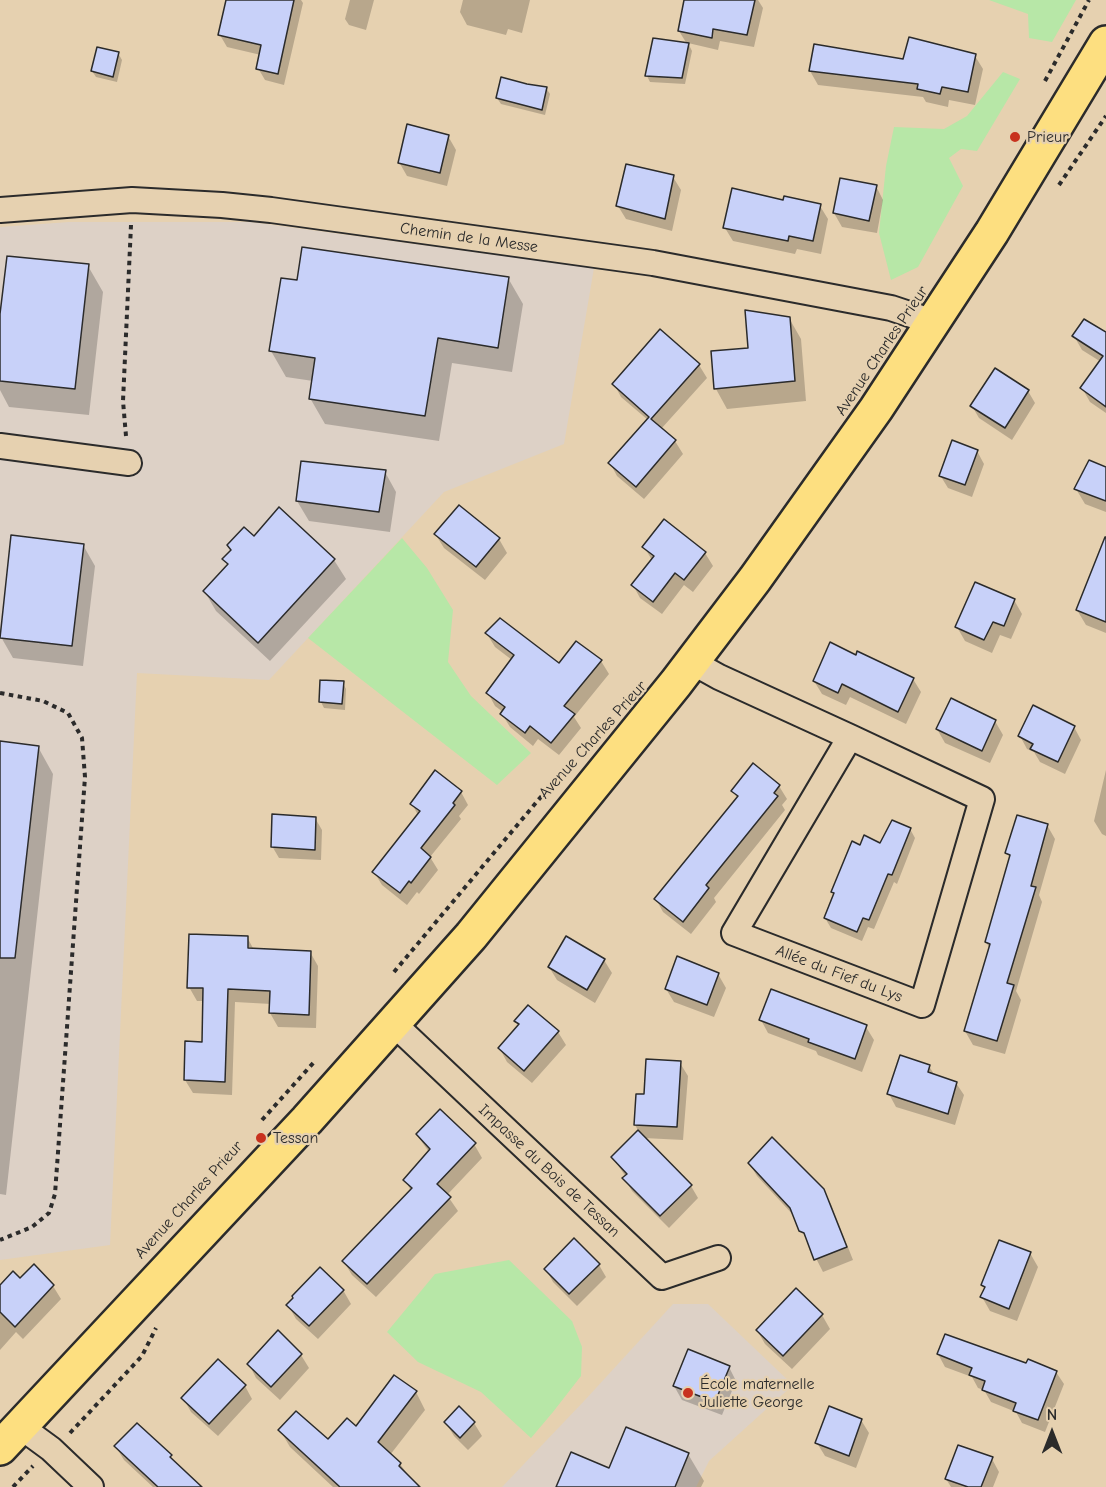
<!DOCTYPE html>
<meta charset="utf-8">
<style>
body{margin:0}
#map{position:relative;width:1106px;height:1487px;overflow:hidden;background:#e6d1b0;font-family:"Comic Neue",sans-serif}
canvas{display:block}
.north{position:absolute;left:1022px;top:1403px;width:60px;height:60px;-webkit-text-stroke:4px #e6d1b0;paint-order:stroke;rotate:0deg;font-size:16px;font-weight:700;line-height:24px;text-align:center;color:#2b2b2b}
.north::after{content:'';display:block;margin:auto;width:21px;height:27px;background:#2b2b2b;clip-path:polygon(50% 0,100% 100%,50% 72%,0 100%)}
</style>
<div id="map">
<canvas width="1106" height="1487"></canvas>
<div class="north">N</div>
</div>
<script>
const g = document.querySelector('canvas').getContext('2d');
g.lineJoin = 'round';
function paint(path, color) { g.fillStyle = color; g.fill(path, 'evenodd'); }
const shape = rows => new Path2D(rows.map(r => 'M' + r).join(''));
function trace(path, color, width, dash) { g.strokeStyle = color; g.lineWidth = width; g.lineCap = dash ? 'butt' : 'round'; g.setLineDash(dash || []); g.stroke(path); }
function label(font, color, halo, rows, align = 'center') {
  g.font = font + ' "Comic Neue",sans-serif'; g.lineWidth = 4.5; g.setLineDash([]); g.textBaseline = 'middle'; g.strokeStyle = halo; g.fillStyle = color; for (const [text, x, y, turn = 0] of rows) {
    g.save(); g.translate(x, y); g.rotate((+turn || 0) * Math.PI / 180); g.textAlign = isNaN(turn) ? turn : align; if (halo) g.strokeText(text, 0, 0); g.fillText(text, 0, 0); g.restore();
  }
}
paint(shape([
 [69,222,251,222,594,268,564,444,444,492,269,680,137,673,110,1245,0,1260,0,227],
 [673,1304,708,1304,793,1385,709,1461,696,1487,502,1487,585,1400]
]), '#ddd1c6');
paint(shape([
 [989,0,1076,0,1052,42,1029,38,1028,14],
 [1003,72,1020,79,977,151,961,149,949,158,963,186,918,267,891,280,879,233,886,166,894,127,944,129,967,116],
 [402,538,427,568,453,610,448,662,471,696,531,753,497,785,308,638],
 [509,1260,572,1321,582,1347,581,1376,553,1412,531,1438,481,1392,418,1362,387,1332,435,1274]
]), '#b7e7a7');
paint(shape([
 [228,0,301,0,303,3,284,85,265,80,258,68,261,55,227,47,220,35],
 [350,0,374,0,366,30,349,25,345,19],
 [463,0,530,0,522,33,508,29,506,35,467,25,460,12],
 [686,0,758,0,763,8,754,47,720,41,718,50,688,43,692,51,685,84,650,82,647,76,687,44,679,31],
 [815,46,904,60,975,56,983,69,975,105,949,100,948,107,926,102,923,97,818,85,810,71],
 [118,53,122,60,117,82,96,77,92,71],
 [527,85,546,88,550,94,545,115,501,104,497,98],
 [448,136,456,150,447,186,407,176,399,162],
 [673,177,681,190,672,231,626,219,618,206],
 [876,186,883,200,877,233,842,227,834,213],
 [784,202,820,206,828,219,821,254,797,249,795,254,733,241,725,228],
 [88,266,103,292,89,415,9,407,0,390,0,328],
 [508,278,523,304,512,372,452,363,439,441,325,424,310,398,313,381,286,377,271,351,298,282],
 [789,318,801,339,806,401,727,409,716,389,749,349],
 [1106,334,1106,365,1082,350,1074,336],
 [699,365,707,378,661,429,675,441,683,454,644,499,617,476,610,463,648,420,621,397,614,384],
 [1106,380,1106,413,1090,402,1082,388],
 [1028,391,1035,403,1012,440,979,418,972,406],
 [977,451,984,464,972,497,948,488,940,475],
 [1106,468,1106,512,1085,504,1076,489],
 [385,472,396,492,390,532,309,521,297,501],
 [436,535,499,539,507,553,485,580,444,548],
 [254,538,334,560,346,579,270,661,216,611,205,592,228,566,224,559,232,551,228,546],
 [83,545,95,566,83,666,13,658,1,637],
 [644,547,705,553,713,566,693,592,684,585,662,614,640,598,633,585,652,560],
 [1106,557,1106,633,1086,625,1077,610],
 [1014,600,1022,614,1011,639,1000,635,992,653,965,641,957,627],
 [487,634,559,665,601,661,609,674,574,717,581,728,559,755,538,739,533,746,510,727,502,714,503,712,495,706,488,693,512,660,495,647],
 [857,657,913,679,921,692,906,724,850,697,846,705,822,694,814,681],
 [343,683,346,689,345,710,324,708,321,702],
 [995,721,1003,735,990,763,945,743,937,729],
 [1074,727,1081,740,1065,774,1040,762,1034,752,1027,749,1020,736],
 [0,743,38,747,53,774,6,1195,0,1194],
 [1106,770,1106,836,1102,834,1094,821],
 [779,786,787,799,782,805,785,810,714,898,716,902,691,934,663,912,656,899,737,798,733,791],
 [461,792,468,805,459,816,461,819,430,857,438,870,419,894,417,892,407,905,382,885,374,872,418,815,412,804],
 [315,818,322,830,321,860,279,858,272,846],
 [1047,825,1055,839,1039,895,1042,902,1016,991,1021,1000,1005,1054,973,1045,965,1031,990,949,986,942,1011,859,1007,853],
 [910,829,915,838,897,884,894,882,874,929,868,927,862,941,831,928,825,918,835,895,833,892,861,847,881,845],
 [247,937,254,950,310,952,318,966,316,1028,278,1027,270,1013,271,1004,235,1002,232,1095,193,1093,185,1080,203,1044,204,1001,197,1001,189,987],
 [604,960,612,973,595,1003,557,980,549,967],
 [718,974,726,988,714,1017,674,1002,666,989],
 [761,1020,866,1027,874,1040,862,1072,818,1055,816,1051,768,1033],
 [516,1021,558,1032,566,1045,532,1083,507,1062,500,1049,519,1026],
 [680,1063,688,1076,683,1140,644,1138,691,1186,698,1198,669,1228,632,1191,624,1178,626,1177,613,1158,639,1132,635,1125,646,1096],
 [929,1066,935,1076,956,1083,964,1095,955,1125,896,1107,889,1094],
 [417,1135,474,1144,482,1158,447,1195,458,1211,376,1297,352,1275,344,1262,411,1191,405,1180,429,1152],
 [749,1163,823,1189,831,1204,853,1260,823,1272,795,1217,757,1176],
 [1030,1253,1038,1267,1017,1321,990,1311,982,1297,985,1289,983,1285],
 [599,1265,606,1277,577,1306,553,1282,546,1269],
 [20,1280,53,1286,61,1299,23,1339,16,1332,0,1350,0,1287],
 [343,1290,351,1304,318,1339,296,1319,288,1305],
 [796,1290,822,1315,830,1329,792,1369,765,1344,757,1330],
 [278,1333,301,1355,309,1368,280,1400,256,1378,249,1364],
 [938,1354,1027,1364,1056,1372,1064,1384,1045,1432,1022,1423,1016,1412,991,1402,984,1390,978,1388,972,1377,945,1367],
 [729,1367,736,1381,722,1415,682,1400,674,1386],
 [245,1386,252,1399,218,1436,191,1412,183,1398],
 [416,1392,425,1410,390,1455,400,1464,417,1487,333,1487,290,1447,280,1430,328,1441,356,1428],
 [861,1420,869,1433,856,1468,825,1456,817,1443],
 [446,1423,474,1423,482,1436,468,1450,454,1436],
 [116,1447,170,1456,176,1465,199,1487,153,1487,124,1460],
 [688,1454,704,1481,701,1487,558,1487,609,1470],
 [992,1459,999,1472,993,1487,951,1487,946,1479]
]), '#0003');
const building = shape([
 [226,0,294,0,278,74,256,69,261,45,218,35,226,0],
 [684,0,755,0,747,35,713,29,712,38,678,31,684,0],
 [909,37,976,54,968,92,942,87,940,94,917,89,918,84,809,71,814,44,903,59,909,37],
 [653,38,689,43,682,78,645,76,653,38],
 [97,47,119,52,113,77,91,71,97,47],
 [501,77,527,84,547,87,542,110,496,98,501,77],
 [407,124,449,135,440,173,398,163,407,124],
 [626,164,674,175,665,219,616,206,626,164],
 [840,178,877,185,869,221,833,213,840,178],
 [732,188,783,200,784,196,821,204,813,241,789,236,788,241,723,228,732,188],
 [302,247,509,277,498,348,438,338,425,416,309,399,315,358,269,351,281,278,297,280,302,247],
 [7,256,89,264,75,389,0,381,0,314,7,256],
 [745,310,790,317,795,381,714,389,711,351,748,348,745,310],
 [1084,319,1106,332,1106,407,1080,388,1103,356,1072,336,1084,319],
 [660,329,700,364,651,419,676,440,636,487,608,463,649,417,612,384,660,329],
 [995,368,1029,390,1005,428,970,406,995,368],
 [952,440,978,450,965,485,939,476,952,440],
 [1089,460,1106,467,1106,501,1074,489,1089,460],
 [301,461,386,470,379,512,296,501,301,461],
 [459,505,500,538,476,567,434,534,459,505],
 [279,507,335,559,258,643,203,591,228,564,222,559,231,550,227,545,244,527,254,536,279,507],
 [664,519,706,552,684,580,675,573,653,602,631,585,654,556,642,547,664,519],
 [11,535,84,544,72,646,0,638,11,535],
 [1105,537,1106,537,1106,622,1076,610,1105,537],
 [975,582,1015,599,1004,626,993,622,984,640,955,627,975,582],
 [500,618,559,663,576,641,602,660,564,706,575,714,551,743,530,726,525,733,500,714,505,707,486,693,514,655,485,633,500,618],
 [830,642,856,655,857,651,914,678,898,712,842,684,838,693,813,681,830,642],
 [320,680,344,681,342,704,319,702,320,680],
 [951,698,996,720,982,751,936,729,951,698],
 [1033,705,1075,726,1058,762,1030,749,1033,744,1018,736,1033,705],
 [0,741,39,746,15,958,0,958,0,741],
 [753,763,780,785,774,793,778,796,706,885,709,888,683,922,654,899,738,796,731,791,753,763],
 [435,770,462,791,453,803,455,805,421,848,431,857,411,883,409,881,400,893,372,872,420,811,410,804,435,770],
 [272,814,316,817,315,850,271,847,272,814],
 [1017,815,1048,824,1031,886,1036,887,1007,983,1014,985,997,1041,964,1031,990,944,985,942,1010,855,1005,853,1017,815],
 [892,820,911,828,892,875,888,874,869,920,863,918,857,932,824,918,834,893,831,892,852,841,860,845,864,835,880,843,892,820],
 [189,934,248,936,248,948,311,951,309,1015,269,1013,270,991,228,989,225,1082,184,1080,185,1041,202,1042,203,988,187,988,189,934],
 [566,936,605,959,587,990,548,967,566,936],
 [677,956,719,973,707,1005,665,989,677,956],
 [771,989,867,1025,855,1059,808,1042,809,1039,759,1020,771,989],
 [528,1005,559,1031,524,1071,498,1048,519,1024,514,1021,528,1005],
 [900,1055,930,1065,928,1072,957,1082,948,1114,887,1094,900,1055],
 [646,1059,681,1061,677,1127,634,1125,636,1094,644,1094,646,1059],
 [440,1109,476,1143,437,1184,451,1197,367,1284,342,1261,412,1188,403,1180,430,1149,416,1134,440,1109],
 [638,1130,692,1185,660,1216,622,1178,627,1174,611,1157,638,1130],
 [772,1137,824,1189,847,1247,814,1260,804,1233,799,1231,790,1208,748,1163,772,1137],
 [574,1238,600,1264,569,1294,544,1269,574,1238],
 [999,1240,1031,1252,1009,1309,980,1297,985,1287,981,1285,999,1240],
 [34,1264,54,1285,15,1327,0,1312,0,1285,13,1271,20,1278,34,1264],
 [320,1267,344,1290,309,1326,286,1305,293,1298,292,1296,320,1267],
 [796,1288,823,1314,783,1356,756,1330,796,1288],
 [278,1330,302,1354,271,1387,247,1364,278,1330],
 [945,1334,1026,1363,1028,1359,1057,1371,1038,1420,1013,1411,1016,1403,982,1390,985,1381,969,1375,972,1368,937,1354,945,1334],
 [688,1349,730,1366,715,1402,673,1386,688,1349],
 [218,1359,246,1385,209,1424,181,1398,218,1359],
 [394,1375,417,1391,378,1442,401,1463,399,1466,420,1487,340,1487,278,1430,296,1411,328,1439,347,1418,356,1426,394,1375],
 [459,1406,475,1422,460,1438,444,1422,459,1406],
 [829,1406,862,1419,849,1456,815,1443,829,1406],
 [137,1423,172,1455,170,1457,202,1487,158,1487,114,1446,137,1423],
 [626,1427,689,1453,675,1487,556,1487,571,1452,609,1468,626,1427],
 [958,1445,993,1457,981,1487,968,1487,945,1479,958,1445]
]);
paint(building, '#c8d1f9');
trace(building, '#2b2b2b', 1.5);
const minor = shape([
 [0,210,132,200,222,205,271,210,653,263,891,308,933,322],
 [0,446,129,463],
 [692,662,719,677,850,737,982,799,922,1005,734,933,850,737],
 [394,1024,662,1277,718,1258],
 [21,1427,51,1449,91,1487]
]);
const primary = shape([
 [0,1448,307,1120,471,936,676,683,755,579,876,409,992,232,1106,43]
]);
trace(minor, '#2b2b2b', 28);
trace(primary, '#2b2b2b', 38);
trace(shape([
 [1045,81,1089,0],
 [1059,185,1106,116],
 [126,436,123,401,131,225],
 [0,693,43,701,68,713,82,738,85,777,55,1194,49,1213,32,1227,0,1240],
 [394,972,545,792],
 [262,1120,315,1061],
 [70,1433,142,1356,156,1328],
 [13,1487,33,1466]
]), '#2b2b2b', 4, [4.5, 4.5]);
trace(minor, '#e6d1b0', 24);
trace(primary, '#fddf80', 33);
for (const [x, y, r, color] of [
 [1015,137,6,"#c8321e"],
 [261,1138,6,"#c8321e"],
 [688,1393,6,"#c8321e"]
]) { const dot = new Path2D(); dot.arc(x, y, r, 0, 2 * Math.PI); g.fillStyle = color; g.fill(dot); trace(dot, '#e6d1b0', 2); }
label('16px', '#2b2b2b', '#e6d1b0', [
 ["Prieur",1027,137],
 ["Tessan",273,1138],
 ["École maternelle",700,1384],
 ["Juliette George",700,1402]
], 'left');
label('16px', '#2b2b2b', '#e6d1b0', [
 ["Chemin de la Messe",469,238,8],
 ["Avenue Charles Prieur",882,351,-56],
 ["Avenue Charles Prieur",593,740,-48],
 ["Allée du Fief du Lys",839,974,21],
 ["Impasse du Bois de Tessan",549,1171,43],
 ["Avenue Charles Prieur",189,1200,-48]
]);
</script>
